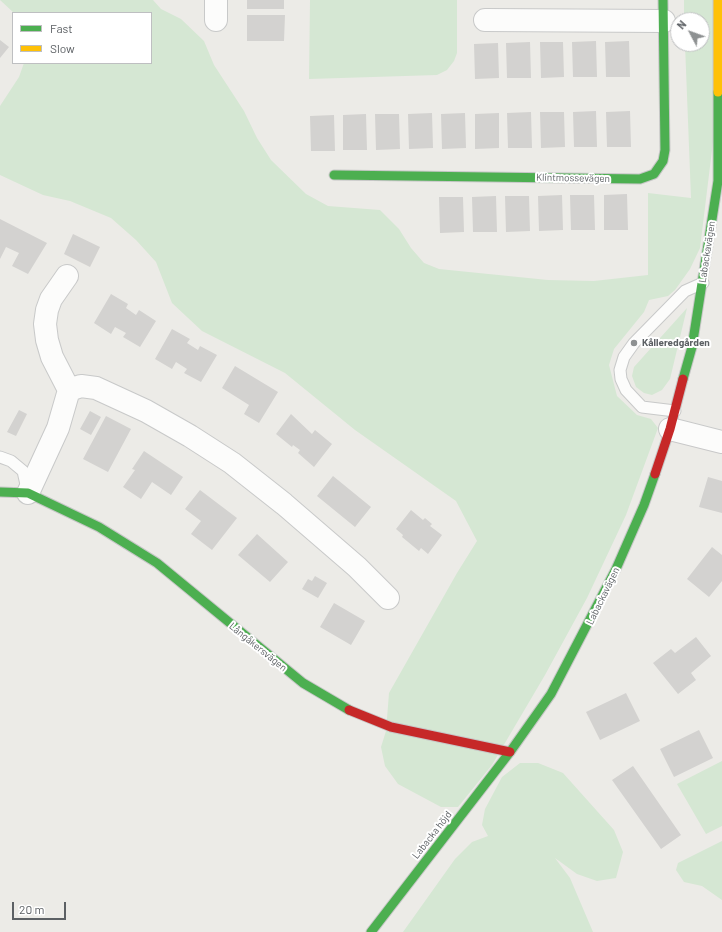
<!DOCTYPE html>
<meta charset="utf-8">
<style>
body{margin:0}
#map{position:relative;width:722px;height:932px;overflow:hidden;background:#ecebe7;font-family:Barlow,sans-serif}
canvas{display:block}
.legend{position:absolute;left:12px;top:12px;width:140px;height:52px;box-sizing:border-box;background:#fff;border:1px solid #bebfc1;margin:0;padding:5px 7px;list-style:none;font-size:12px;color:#5c6064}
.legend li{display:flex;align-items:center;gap:8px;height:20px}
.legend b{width:20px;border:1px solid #bebfc1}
.north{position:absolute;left:670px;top:12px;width:40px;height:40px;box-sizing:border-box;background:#fff;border:1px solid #bebfc1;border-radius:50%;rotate:311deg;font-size:11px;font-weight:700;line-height:16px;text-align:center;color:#5c6064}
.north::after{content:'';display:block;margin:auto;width:14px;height:18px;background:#8e9192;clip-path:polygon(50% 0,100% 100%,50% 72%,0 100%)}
.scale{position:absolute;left:12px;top:902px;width:54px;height:18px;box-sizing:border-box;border:2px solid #5c6064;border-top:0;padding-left:5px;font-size:12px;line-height:14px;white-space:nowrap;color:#5c6064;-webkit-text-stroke:3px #fff;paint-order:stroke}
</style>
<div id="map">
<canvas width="722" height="932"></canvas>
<ul class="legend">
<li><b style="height:5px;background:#4caf50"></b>Fast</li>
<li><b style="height:5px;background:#ffc107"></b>Slow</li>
</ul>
<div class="north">N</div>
<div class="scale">20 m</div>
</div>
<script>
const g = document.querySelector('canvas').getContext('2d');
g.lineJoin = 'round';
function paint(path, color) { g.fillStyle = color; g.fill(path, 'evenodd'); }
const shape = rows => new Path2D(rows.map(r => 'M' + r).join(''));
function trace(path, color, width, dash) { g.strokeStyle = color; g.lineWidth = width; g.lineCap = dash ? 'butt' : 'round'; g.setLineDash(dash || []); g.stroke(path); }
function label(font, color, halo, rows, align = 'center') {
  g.font = font + ' Barlow,sans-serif'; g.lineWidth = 4; g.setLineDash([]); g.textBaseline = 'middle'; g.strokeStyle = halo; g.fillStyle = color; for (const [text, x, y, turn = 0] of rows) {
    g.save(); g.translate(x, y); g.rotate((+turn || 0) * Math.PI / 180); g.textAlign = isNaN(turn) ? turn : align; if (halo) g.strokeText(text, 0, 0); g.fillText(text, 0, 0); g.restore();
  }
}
paint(shape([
 [0,0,153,0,161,9,181,19,204,41,214,65,244,111,257,138,271,160,306,194,328,206,380,210,399,229,411,248,424,263,439,269,548,280,594,281,648,275,648,193,691,198,685,44,702,44,702,20,684,20,684,0,714,0,713,142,700,248,690,269,675,290,668,296,649,300,644,312,614,349,609,365,617,396,637,415,651,419,658,428,626,515,587,598,545,675,492,765,458,807,441,807,398,784,385,766,381,747,386,731,389,693,457,573,477,541,456,501,355,430,285,373,202,331,172,303,156,262,136,240,111,218,70,201,43,195,0,175,0,106,19,77,24,63,151,63,151,13,14,13],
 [310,0,457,0,457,53,454,61,447,70,437,75,309,79],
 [687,308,670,379,662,390,652,395,644,393,636,387,632,376,634,367],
 [722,761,722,826,706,834,677,784],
 [520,763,538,763,563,773,614,830,623,852,616,878,597,881,577,874,555,858,570,878,593,932,403,932,455,859,472,842,488,836,482,825,485,809,502,777],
 [722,841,722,900,702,886,684,882,676,870,678,863]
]), '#d5e7d3');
paint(shape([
 [247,0,284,0,284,9,247,9],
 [247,15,285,15,284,41,247,41],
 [0,40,9,47,0,58],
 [596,41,597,77,573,77,572,42],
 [629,41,630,77,606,77,605,42],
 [530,42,531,78,507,78,506,43],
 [540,42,563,42,564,77,541,78],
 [498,43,499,78,475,79,474,44],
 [596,111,597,147,574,147,573,112],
 [630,111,631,147,607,147,606,112],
 [531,112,532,148,508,148,507,113],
 [540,112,564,112,565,147,541,148],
 [432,113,433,148,409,149,408,114],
 [465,113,466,148,442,149,441,114],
 [499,113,499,148,475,149,475,114],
 [366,114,367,150,343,150,343,115],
 [375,114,399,114,400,149,376,150],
 [334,115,335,151,311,151,310,116],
 [627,194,628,230,604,230,604,195],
 [562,195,563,230,539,231,538,196],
 [570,195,594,195,595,230,571,230],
 [496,196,497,232,473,232,472,197],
 [505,196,529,196,530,231,506,232],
 [439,197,463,197,464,232,440,233],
 [0,219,47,243,28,274,12,266,19,253,6,247,0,259],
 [73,234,100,247,90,267,64,254],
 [111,294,128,304,126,308,136,315,139,310,156,321,140,347,123,337,126,333,115,327,111,334,94,323],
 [172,329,190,339,187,343,198,350,200,346,217,355,201,382,184,373,187,369,176,362,172,369,155,359],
 [235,366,278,392,259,423,244,414,249,405,222,388],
 [19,410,27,414,16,436,7,432],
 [90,411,101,417,91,435,80,429],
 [291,414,312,434,315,430,332,444,314,467,298,453,300,450,293,445,292,447,276,434],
 [106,416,131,429,108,472,83,459],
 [144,451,183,477,171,495,152,482,141,499,123,487,135,470,132,469],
 [333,476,371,507,355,527,317,496],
 [708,477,722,481,722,513,699,507],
 [200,490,237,518,212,550,191,534,201,521,185,509],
 [411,510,423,520,425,518,432,524,430,526,442,535,428,554,421,548,419,551,402,537,403,535,396,529],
 [257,534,288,562,270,582,238,555],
 [712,547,722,555,722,581,709,597,687,579],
 [315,576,327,583,318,598,302,589,308,579,312,581],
 [334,603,365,621,351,645,320,627],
 [696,637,711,656,691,673,696,680,678,694,653,663,671,649,675,653],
 [626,693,640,721,600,740,586,712],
 [699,730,713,758,674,777,660,749],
 [633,766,681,835,661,849,612,780]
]), '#d3d2d0');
const lane = shape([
 [675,411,642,407,626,390,621,379,620,370,624,357,634,343,685,291,703,283],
 [0,457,11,461,23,471,27,489]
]);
const street = shape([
 [216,0,216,20],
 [485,20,664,21],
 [69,390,81,386,96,388,146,411,190,436,232,463,284,504,357,567,388,598],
 [670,429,722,442],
 [28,493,58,428,69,390,52,357,47,340,45,324,47,310,51,299,67,276]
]);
const fast = shape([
 [334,175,640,179,654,174,663,161,665,150,663,0],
 [683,379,692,347,718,181,718,92],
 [0,492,28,493,99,527,157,563,303,683,349,710],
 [371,932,510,752,551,694,616,569,644,505,655,474]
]);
const slow = shape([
 [718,0,718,92]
]);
const jam = shape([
 [655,474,670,429,683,379],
 [349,710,391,727,510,752]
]);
trace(lane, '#c8c9c9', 13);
trace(street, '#c8c9c9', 24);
trace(fast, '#c7c7c7', 11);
trace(slow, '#c7c7c7', 11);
trace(jam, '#c7c7c7', 11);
trace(lane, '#fcfcfb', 11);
trace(street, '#fcfcfb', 22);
trace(fast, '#4caf50', 9);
trace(slow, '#ffc107', 9);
trace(jam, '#c62828', 9);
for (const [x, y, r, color] of [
 [634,343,4,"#8e9192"]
]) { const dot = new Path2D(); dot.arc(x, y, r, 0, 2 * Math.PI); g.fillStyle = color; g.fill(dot); trace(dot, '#fff', 1.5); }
label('10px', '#5c6064', '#fff', [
 ["Klintmossevägen",573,178,1],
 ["Labackavägen",707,252,-81],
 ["Labackavägen",603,596,-64],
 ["Långåkersvägen",258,647,39],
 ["Labacka höjd",432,835,-52]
]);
label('bold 10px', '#5c6064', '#fff', [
 ["Kålleredgården",642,343]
], 'left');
</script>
